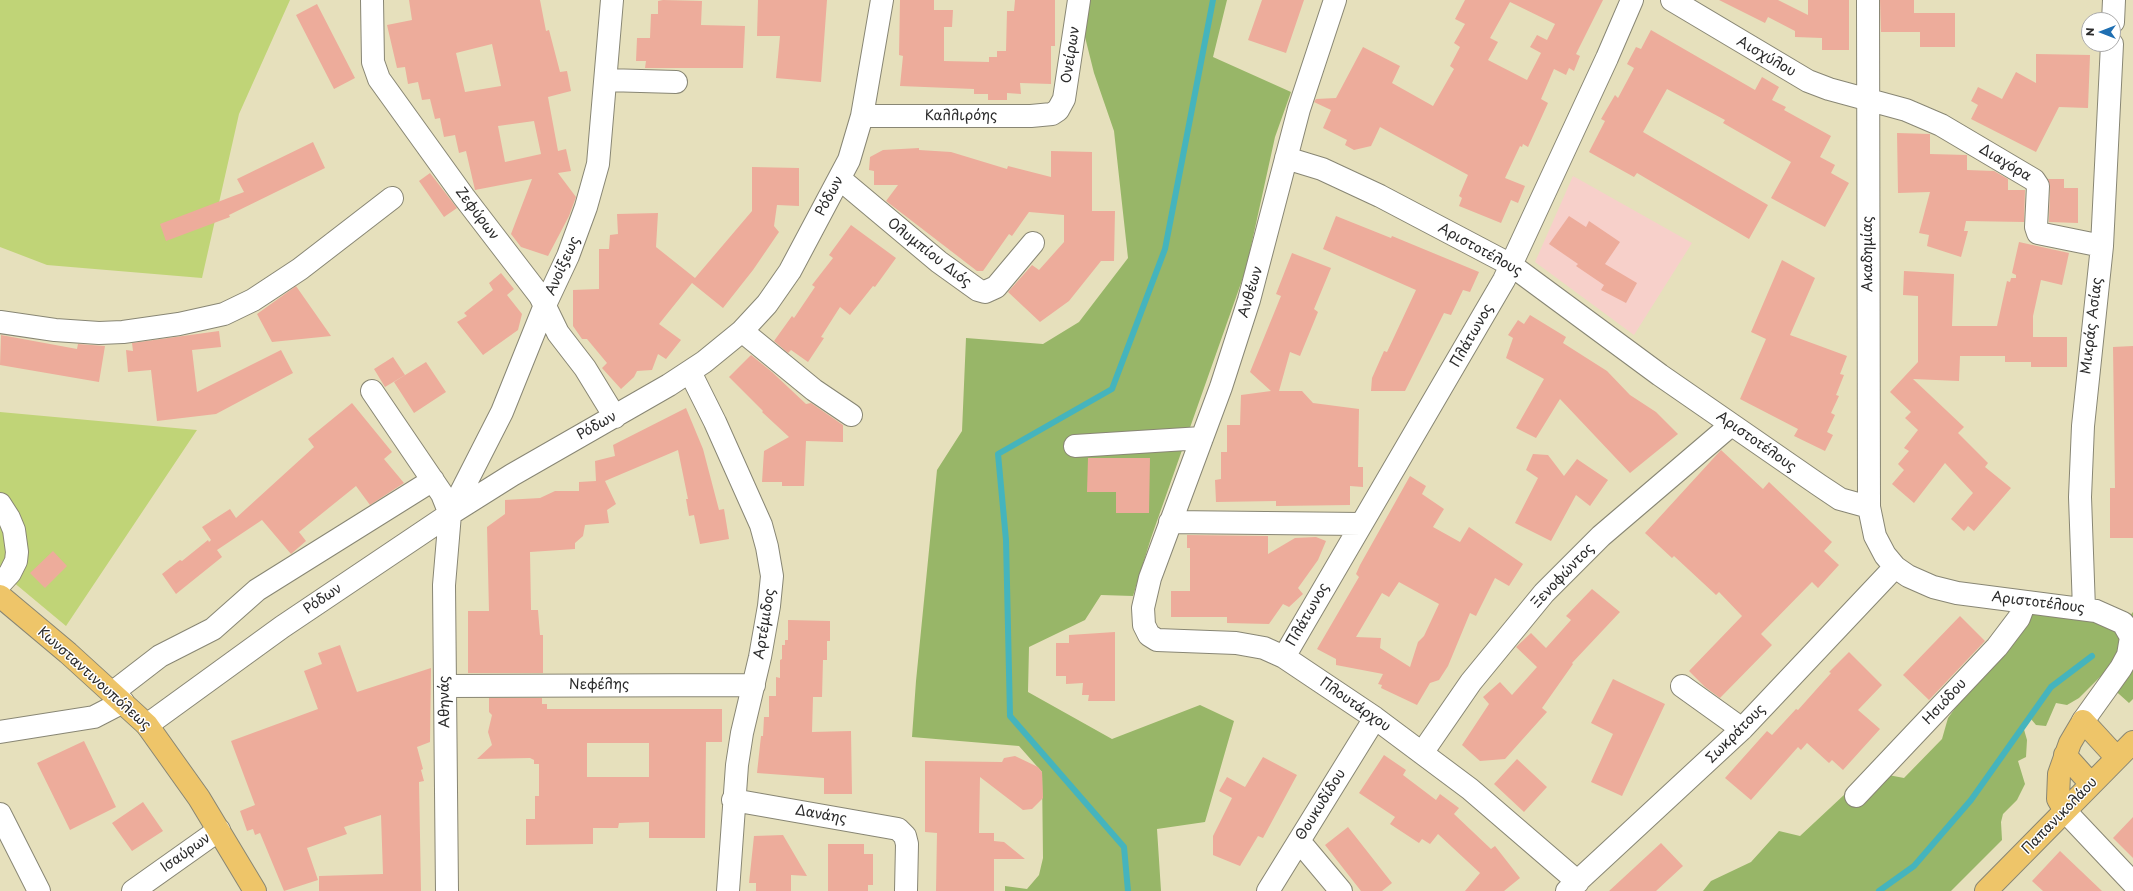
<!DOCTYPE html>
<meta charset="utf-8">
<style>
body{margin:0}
#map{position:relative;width:2133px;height:891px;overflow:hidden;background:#e6e0bc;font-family:"Playpen Sans",sans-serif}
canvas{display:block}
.north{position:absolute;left:2081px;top:12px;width:40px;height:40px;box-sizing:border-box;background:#fff;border:1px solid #aaa;border-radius:50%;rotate:270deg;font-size:11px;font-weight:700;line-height:16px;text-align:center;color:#2b2b2b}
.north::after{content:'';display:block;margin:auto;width:14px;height:18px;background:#1f6fb2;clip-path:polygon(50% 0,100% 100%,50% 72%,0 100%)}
</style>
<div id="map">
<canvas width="2133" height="891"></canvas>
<div class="north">N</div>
</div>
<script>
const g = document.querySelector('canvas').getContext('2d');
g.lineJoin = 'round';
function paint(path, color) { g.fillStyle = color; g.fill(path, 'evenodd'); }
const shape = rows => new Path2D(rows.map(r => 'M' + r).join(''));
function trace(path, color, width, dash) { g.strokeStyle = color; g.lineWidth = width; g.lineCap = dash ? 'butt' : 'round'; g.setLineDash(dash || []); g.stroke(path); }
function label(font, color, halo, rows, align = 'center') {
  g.font = font + ' "Playpen Sans",sans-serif'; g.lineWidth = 3; g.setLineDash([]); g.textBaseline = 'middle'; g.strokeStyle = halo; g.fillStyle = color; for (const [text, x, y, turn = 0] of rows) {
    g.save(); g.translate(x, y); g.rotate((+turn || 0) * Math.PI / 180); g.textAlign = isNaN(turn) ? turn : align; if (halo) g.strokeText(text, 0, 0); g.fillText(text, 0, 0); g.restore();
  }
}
paint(shape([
 [1573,176,1692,243,1634,335,1535,262]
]), '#f7d0ca');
paint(shape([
 [0,0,290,0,239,114,202,278,47,265,0,247],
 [0,412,197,430,66,626,0,571]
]), '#c0d477');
paint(shape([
 [1085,0,1227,0,1213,57,1291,92,1275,137,1246,269,1151,538,1133,596,1101,595,1085,620,1029,647,1028,692,1112,739,1200,705,1234,721,1205,822,1157,829,1161,891,1005,891,1005,886,1027,889,1039,875,1043,858,1042,772,1019,746,912,737,916,681,937,470,962,431,966,338,1043,344,1079,322,1128,258,1114,131,1094,73,1081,21],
 [2033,611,2072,612,2111,627,2116,633,2133,612,2133,699,2129,703,2100,677,2079,698,2067,705,2056,703,2046,726,2036,725,2031,719,2023,726,2027,740,2026,757,2018,761,2025,784,2017,800,2003,814,2001,822,2002,840,1951,891,1703,891,1711,881,1751,862,1779,831,1800,836,1845,794,1859,801,1883,774,1904,778,1942,739,1948,718,1963,697]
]), '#98b668');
trace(shape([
 [1128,891,1124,847,1010,716,1006,540,998,454,1112,389,1165,249,1213,0],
 [1879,891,1914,866,1971,800,2051,687,2092,656]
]), '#45b4bd', 6);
paint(shape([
 [409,0,540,0,546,31,549,30,560,72,567,71,571,91,548,97,558,151,566,149,571,171,558,173,576,197,569,216,548,256,521,247,511,234,532,179,475,190,466,151,459,153,455,135,444,137,440,118,435,119,430,99,422,100,418,82,408,84,405,67,397,68,387,25,412,20],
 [492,44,501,86,465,92,456,53],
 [534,121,541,154,505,162,498,126],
 [663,0,702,1,701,25,745,26,743,68,645,68,646,61,636,61,637,38,650,38,651,14,658,14,658,1],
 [758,0,827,0,821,82,776,78,780,36,757,36],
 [900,0,934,0,934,10,953,10,952,27,944,27,944,61,989,62,989,57,997,57,997,51,1006,51,1007,11,1014,11,1015,0,1055,0,1055,46,1051,46,1051,84,1020,83,1021,94,1007,93,1007,100,988,100,988,94,974,94,974,89,900,86,903,56,899,55],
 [1262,0,1304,0,1286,53,1248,40],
 [1465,0,1603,0,1576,54,1580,56,1574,71,1569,68,1566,75,1554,69,1541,99,1548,103,1528,147,1523,144,1522,147,1520,146,1505,178,1525,186,1518,203,1511,200,1501,223,1459,206,1462,198,1459,196,1468,175,1380,127,1371,146,1354,150,1345,145,1347,140,1323,128,1331,110,1314,102,1316,99,1336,98,1363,47,1400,66,1392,83,1433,106,1454,69,1450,66,1460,47,1454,43,1465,24,1455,19],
 [1510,2,1555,24,1547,40,1537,35,1530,47,1541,53,1527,80,1488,60,1498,42,1490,38],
 [1719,0,1778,0,1808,15,1808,0,1849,0,1849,50,1822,50,1822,38,1795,37,1795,31,1768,17,1765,23],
 [1880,0,1914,0,1914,13,1955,13,1955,47,1920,47,1920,32,1881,32],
 [317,4,355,78,334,89,296,15],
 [1651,30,1755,90,1762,77,1779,87,1772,100,1786,107,1784,110,1831,136,1820,157,1835,165,1831,173,1849,183,1825,227,1771,198,1791,162,1723,123,1725,120,1667,89,1643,132,1768,205,1749,239,1637,173,1634,177,1589,152,1605,121,1601,119,1615,95,1618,98,1634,68,1627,64,1636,47,1641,49],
 [2036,54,2090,55,2088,108,2059,107,2036,152,1971,119,1978,105,1971,101,1978,87,2002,99,2016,72,2036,83],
 [1897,133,1930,134,1930,154,1967,155,1967,170,1994,171,2008,179,2008,190,2025,190,2024,222,1966,221,1964,231,1968,231,1961,257,1927,246,1929,235,1919,233,1930,192,1898,193],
 [313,142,325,168,229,215,230,217,166,241,160,224,244,192,237,179],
 [919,148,919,150,951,152,1007,169,1008,166,1051,177,1051,151,1092,152,1092,211,1115,211,1114,261,1101,261,1069,301,1040,322,1008,292,1032,265,1039,270,1064,242,1064,215,1029,212,1012,236,1009,234,983,271,977,271,886,201,898,185,874,185,874,171,869,170,870,157,883,150],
 [752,167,799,168,799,206,777,205,774,226,779,232,753,270,723,308,692,283,659,324,681,340,666,359,658,354,652,370,637,371,634,377,621,389,602,368,607,363,587,339,582,339,573,326,573,290,599,289,599,249,609,249,610,235,618,234,617,214,658,213,656,247,695,278,752,211],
 [430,173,457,208,444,217,419,181],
 [2048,179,2064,179,2064,188,2078,188,2078,223,2049,222,2050,187],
 [1336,216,1391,238,1392,236,1479,272,1470,292,1463,290,1451,315,1444,313,1405,391,1371,391,1372,378,1384,351,1387,352,1416,290,1323,249],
 [1569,216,1586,227,1589,221,1620,242,1605,264,1637,283,1626,303,1601,290,1604,285,1576,266,1578,264,1549,244],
 [851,225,896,258,875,287,873,286,850,315,840,307,821,337,824,338,808,362,791,350,788,353,774,341,792,316,794,318,815,287,812,285,833,258,829,255],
 [2019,242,2069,253,2062,285,2041,280,2033,316,2033,337,2067,337,2067,367,2031,367,2031,362,2005,362,2005,356,1960,356,1959,381,1913,379,1964,427,1958,433,1988,463,1985,467,2011,488,1974,531,1968,526,1964,531,1951,519,1973,493,1945,463,1914,503,1892,484,1904,470,1898,464,1909,451,1904,448,1918,430,1905,418,1911,412,1890,392,1918,362,1918,296,1903,295,1904,271,1954,274,1952,326,1997,326,2007,281,2010,282,2011,278,2016,278,2016,275,2012,273],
 [1292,253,1331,268,1314,309,1318,312,1300,356,1290,352,1279,391,1302,391,1313,403,1359,409,1358,467,1363,467,1363,487,1350,486,1350,505,1276,506,1276,501,1216,502,1215,480,1221,479,1221,452,1227,452,1227,425,1240,425,1241,395,1271,391,1250,372,1281,296,1276,294],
 [1782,260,1815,278,1790,335,1847,356,1840,374,1844,375,1836,395,1839,396,1831,413,1835,415,1827,432,1833,435,1825,451,1794,436,1798,429,1740,399,1766,339,1751,332],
 [501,273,514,289,507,295,522,314,518,330,483,355,457,322,467,316,464,313,493,290,489,283],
 [296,286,331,336,272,342,257,314],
 [1530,315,1566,337,1563,343,1607,371,1630,395,1656,412,1678,434,1630,473,1560,399,1536,438,1516,428,1544,379,1506,358,1513,338,1508,335,1518,320,1524,324],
 [219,331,221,347,192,350,197,392,281,350,293,373,216,414,157,421,151,370,128,372,126,350,133,351,132,343],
 [1,335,77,349,78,344,105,346,99,382,0,365],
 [2133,346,2133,538,2110,538,2110,488,2115,488,2113,347],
 [751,355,772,372,806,404,811,403,843,425,843,442,806,441,804,486,782,486,782,482,762,482,764,451,789,437,762,412,763,411,729,377],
 [393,357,405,375,385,387,374,369],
 [426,362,446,392,414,413,394,382],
 [352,403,392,452,384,459,404,483,370,505,356,486,299,532,306,541,291,554,262,520,217,550,222,557,176,594,162,574,180,560,182,561,208,540,209,542,211,540,202,527,230,509,236,518,314,447,308,439],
 [686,408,703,449,719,510,724,509,729,539,700,544,694,515,689,516,686,499,688,499,678,450,605,481,616,504,607,510,609,523,585,525,583,536,575,543,575,549,530,552,531,610,538,610,540,635,543,635,543,673,468,673,468,611,489,611,487,527,505,514,505,500,540,498,555,491,579,491,579,482,596,481,595,461,615,456,613,445],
 [1721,450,1763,489,1769,482,1832,542,1824,551,1839,565,1818,588,1812,582,1761,634,1772,645,1720,698,1705,687,1689,671,1742,616,1719,592,1716,595,1674,556,1672,558,1645,533],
 [1533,454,1548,455,1564,476,1577,459,1608,480,1590,506,1576,495,1551,541,1515,523,1538,478,1526,470],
 [1088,458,1150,458,1149,513,1116,513,1116,492,1087,492],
 [1410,476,1426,486,1422,494,1444,509,1433,527,1460,542,1469,527,1523,564,1509,586,1495,578,1476,616,1470,613,1448,666,1439,680,1430,683,1417,705,1381,688,1382,685,1378,684,1383,674,1336,665,1336,659,1317,649,1359,577,1356,574,1360,565],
 [1399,582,1439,604,1424,636,1418,642,1410,667,1380,648,1381,638,1356,637,1382,593,1389,597],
 [1187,535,1268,536,1268,554,1295,538,1316,537,1326,541,1318,560,1298,588,1303,594,1289,607,1283,604,1269,624,1227,623,1227,617,1171,617,1171,591,1190,591,1190,548,1187,548],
 [53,551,67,566,45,588,30,573],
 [1592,589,1620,612,1572,663,1573,664,1542,708,1547,712,1505,759,1480,761,1462,745,1489,704,1483,697,1500,682,1512,695,1537,667,1516,647,1531,633,1546,648,1571,620,1566,616],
 [1960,616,1985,641,1929,700,1903,675],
 [788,620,830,621,830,641,827,641,827,660,823,660,822,697,813,697,812,732,851,731,852,794,824,794,824,778,757,773,761,736,763,736,764,717,769,717,769,696,776,696,776,677,780,678,780,660,782,659,782,645,785,645,785,640,788,640],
 [1115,632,1115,701,1088,701,1089,695,1082,695,1083,683,1066,684,1066,676,1056,676,1056,643,1069,643,1069,635],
 [340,645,357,692,431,668,430,742,417,747,423,769,421,770,424,781,419,782,421,891,319,891,319,876,383,874,381,815,344,827,347,834,307,848,318,880,284,891,260,833,255,835,253,829,247,831,240,811,255,805,231,741,318,709,304,671,322,664,318,653],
 [1849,652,1882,685,1858,710,1880,729,1843,770,1832,760,1829,763,1807,743,1801,750,1798,747,1751,800,1725,778,1767,731,1772,735,1796,709,1798,710,1831,673,1829,672],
 [1613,679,1665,704,1622,796,1591,782,1613,734,1591,723],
 [489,698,542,698,542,704,547,704,547,709,722,709,722,742,706,742,705,838,649,838,649,822,619,823,618,828,593,828,593,844,526,845,526,819,535,819,535,796,539,796,539,764,534,764,534,760,530,758,477,759,492,745,488,732,492,715,489,712],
 [587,743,649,743,649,777,587,777],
 [84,741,116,807,70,830,37,763],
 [1384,755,1406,770,1403,775,1436,800,1440,794,1459,808,1454,814,1491,849,1495,846,1520,878,1504,891,1465,891,1480,873,1438,834,1430,844,1422,839,1419,843,1390,824,1395,817,1359,793],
 [1015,756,1038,767,1042,772,1043,798,1032,809,1023,810,980,777,979,833,994,833,994,841,1004,842,1025,859,994,859,994,891,936,891,937,833,925,832,925,761,1002,762,1004,758],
 [1263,757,1297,775,1263,838,1258,836,1240,866,1213,855,1213,836,1232,798,1219,791,1227,777,1245,787],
 [1517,759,1547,787,1524,812,1494,784],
 [143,802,163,831,132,851,112,823],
 [2133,817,2133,858,2113,838],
 [1348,827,1392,883,1382,891,1361,891,1325,845],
 [783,835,807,876,791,875,791,891,756,891,756,883,749,883,754,836],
 [1661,843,1683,866,1656,891,1609,891],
 [828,844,864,844,864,854,873,854,873,885,868,885,868,891,828,891],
 [2060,851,2102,891,2043,891,2032,881]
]), '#edac9b');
const minor = shape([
 [372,0,373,62,379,79,464,197,540,296,558,333,585,368,615,417],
 [1335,0,1299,109,1249,300,1221,387,1150,578,1143,608,1144,625,1149,635,1157,640,1236,643,1264,648,1284,657,1375,718,1470,789,1578,882],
 [1672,0,1808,81,1829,89,1906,110,1941,125,2034,180,2038,186,2036,227,2038,233,2102,246],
 [1868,0,1869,507,1875,536,1885,555,1895,567,1908,576,1933,587,1957,593,2096,611,2123,623,2131,637,2128,655,2121,668,2083,721],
 [2113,22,2114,0],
 [606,80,676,82],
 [862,116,1031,116,1052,114,1058,110,1064,99,1079,0],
 [1286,158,1322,169,1380,196,1511,265,1660,375,1819,485,1840,499,1869,507],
 [840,179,939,262,978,290,985,292,996,287,1033,243],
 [0,322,55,330,99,333,123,332,179,324,224,314,253,300,300,269,392,198],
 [742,331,814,390,851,415],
 [690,372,715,422,761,525,767,547,772,576,769,606,760,657,742,733,737,765,728,891],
 [372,391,442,494,450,514],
 [1075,446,1202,438],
 [0,504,9,518,14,530,17,552,16,561,10,573,0,584],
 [1170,522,1361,524],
 [2084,609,2080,497,2083,426,2102,246,2112,44],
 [1284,657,1504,280,1607,58,1632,0],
 [445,686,754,685],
 [1682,686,1742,729],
 [112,693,160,656,213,629,257,590,433,480],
 [147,725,282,627,450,514,512,475,669,385,704,362,742,331,767,304,790,271,849,160,862,116,882,0],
 [0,732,94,717,123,702],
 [1422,753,1471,682,1544,593,1601,536,1731,425],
 [1856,796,1997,647,2019,618,2025,602],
 [733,800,898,829,905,836,907,844,906,891],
 [2065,811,2133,883],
 [0,814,39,891],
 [1299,841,1341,891],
 [133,891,219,830],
 [447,891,444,585,450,514,502,412,545,305,568,256,586,207,598,164,612,0],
 [1268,891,1375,718],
 [1567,891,1742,729,1895,567]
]);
const major = shape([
 [0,596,68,653,147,725,199,798,255,891],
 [2065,755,2091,784],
 [2065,811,2058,799,2059,774,2070,743,2083,721,2117,758],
 [1986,891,2133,742]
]);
trace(minor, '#888674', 24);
trace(major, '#888674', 24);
trace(minor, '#fff', 22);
trace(major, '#eec569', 22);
label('14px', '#2b2b2b', '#fff', [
 ["Ονείρων",1071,55,-81],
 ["Αισχύλου",1766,57,30],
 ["Καλλιρόης",961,116],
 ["Διαγόρα",2005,163,31],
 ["Ρόδων",830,196,-62],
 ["Ζεφύρων",477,214,53],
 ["Αριστοτέλους",1480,250,29],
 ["Ολυμπίου Διός",929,253,38],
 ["Ακαδημίας",1868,254,-90],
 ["Ανοίξεως",563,266,-66],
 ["Ανθέων",1251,292,-73],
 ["Μικράς Ασίας",2092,326,-83],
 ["Πλάτωνος",1472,336,-60],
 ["Ρόδων",597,426,-29],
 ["Αριστοτέλους",1756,442,35],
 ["Ξενοφώντος",1563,576,-46],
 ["Ρόδων",323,599,-34],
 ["Αριστοτέλους",2038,603,7],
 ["Πλάτωνος",1308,615,-60],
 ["Αρτέμιδος",765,624,-81],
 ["Κωνσταντινουπόλεως",94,679,42],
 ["Νεφέλης",599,685],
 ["Αθηνάς",445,702,-91],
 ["Ησιόδου",1945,702,-47],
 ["Πλουτάρχου",1355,705,35],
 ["Σωκράτους",1736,734,-45],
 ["Θουκυδίδου",1321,805,-58],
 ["Δανάης",821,815,10],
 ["Παπανικολάου",2060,816,-46],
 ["Ισαύρων",186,853,-35]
]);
</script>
